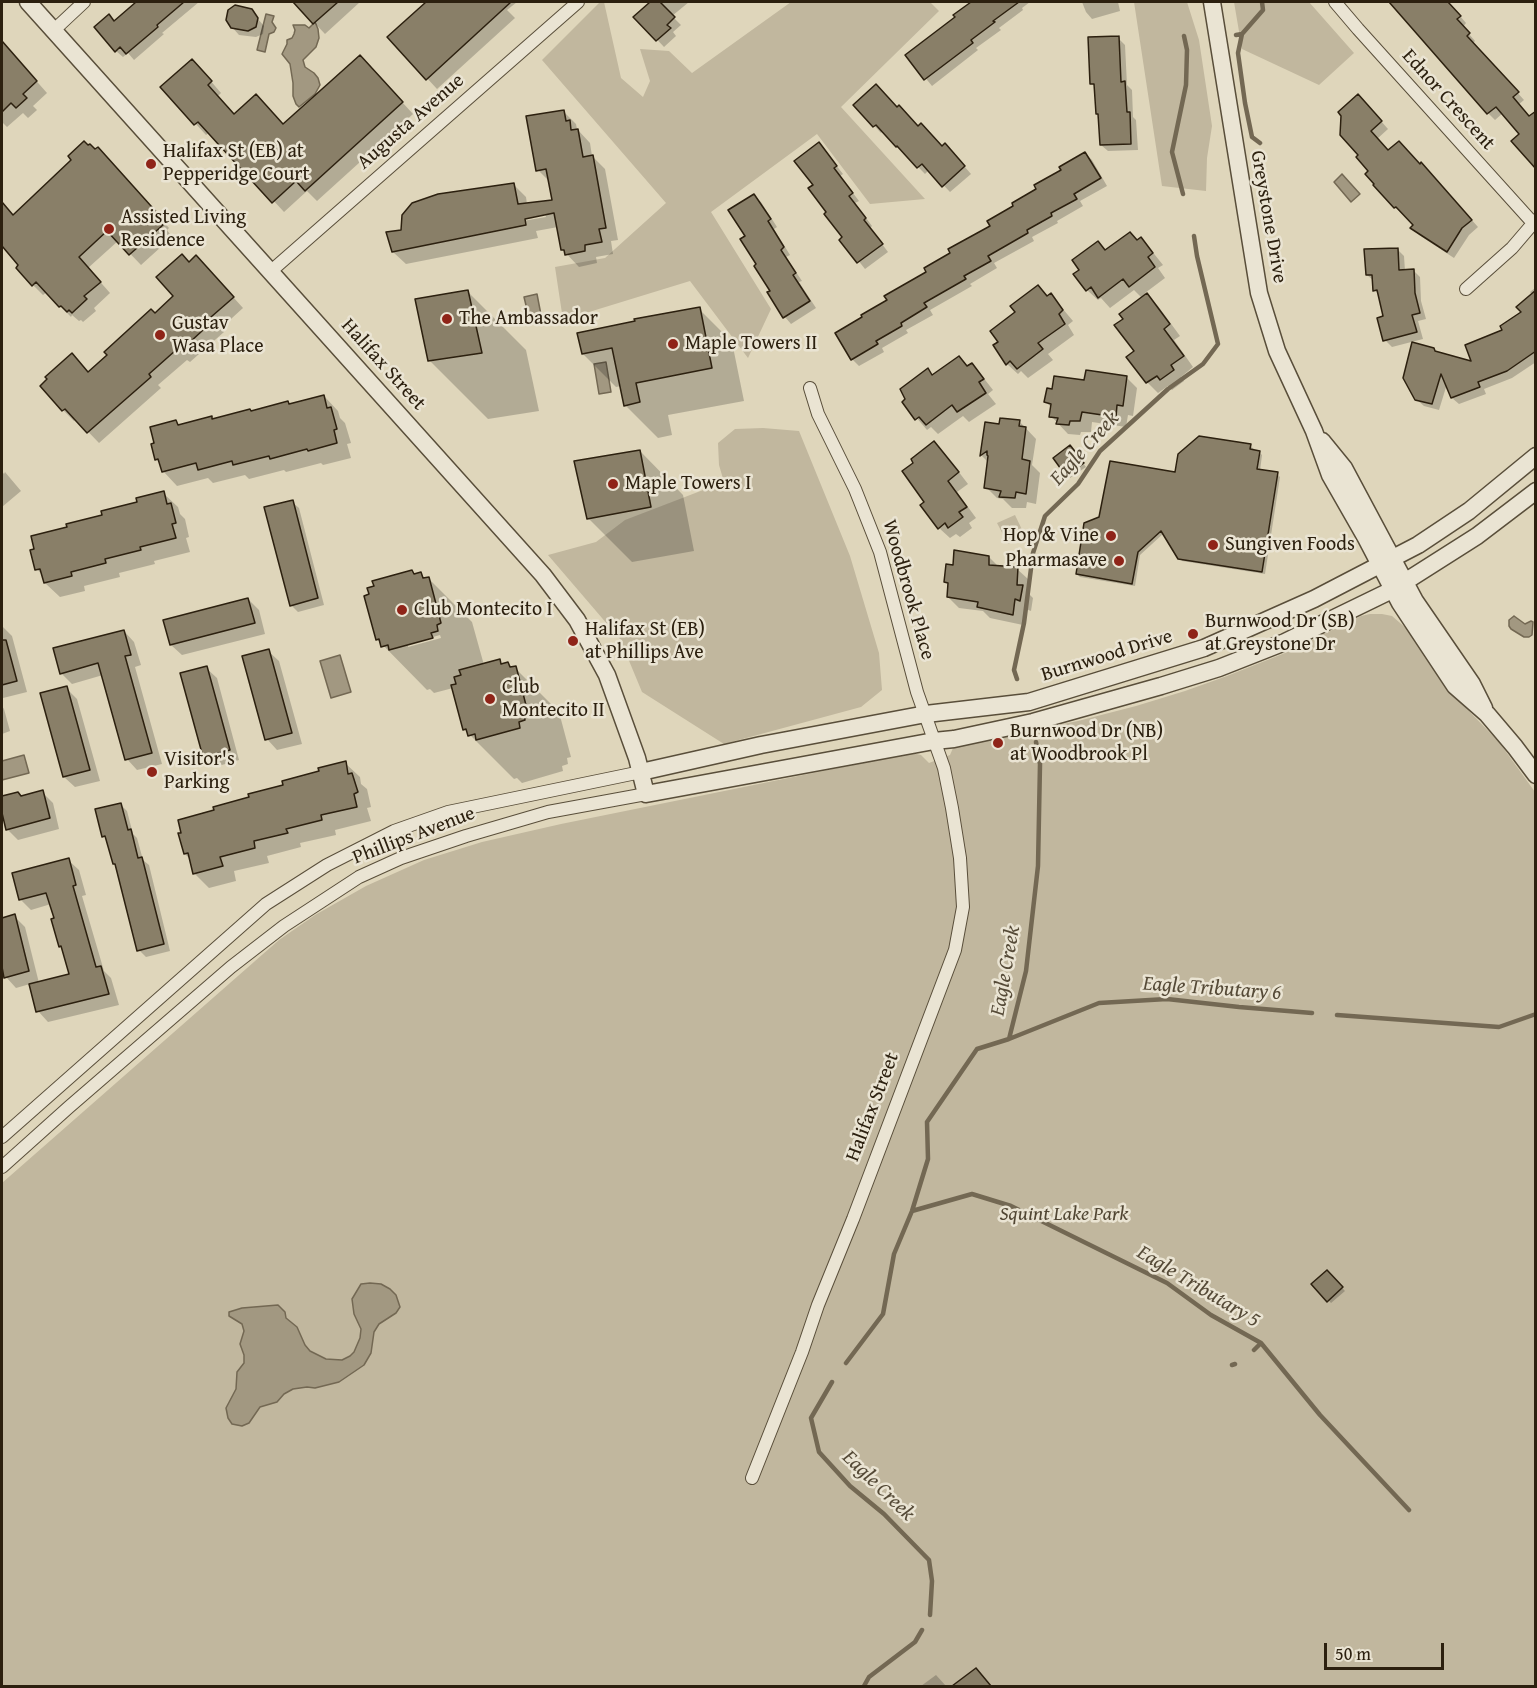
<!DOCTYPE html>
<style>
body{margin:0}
#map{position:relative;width:1537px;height:1688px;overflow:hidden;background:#dfd6bb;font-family:"Gentium Book Plus",serif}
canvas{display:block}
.frame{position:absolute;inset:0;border:3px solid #2c200f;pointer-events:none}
.scale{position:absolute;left:1324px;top:1643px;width:120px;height:27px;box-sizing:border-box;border:3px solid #2c200f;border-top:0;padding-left:8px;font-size:18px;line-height:21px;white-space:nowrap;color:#2c200f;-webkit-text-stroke:4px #eae4d3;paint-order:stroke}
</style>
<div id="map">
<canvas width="1537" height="1688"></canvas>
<div class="frame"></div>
<div class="scale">50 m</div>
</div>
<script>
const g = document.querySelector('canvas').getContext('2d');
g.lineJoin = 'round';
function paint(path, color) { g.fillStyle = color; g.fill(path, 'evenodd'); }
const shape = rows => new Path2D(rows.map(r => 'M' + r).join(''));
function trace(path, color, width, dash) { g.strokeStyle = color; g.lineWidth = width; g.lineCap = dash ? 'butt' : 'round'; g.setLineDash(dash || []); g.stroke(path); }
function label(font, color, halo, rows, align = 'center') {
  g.font = font + ' "Gentium Book Plus",serif'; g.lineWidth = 5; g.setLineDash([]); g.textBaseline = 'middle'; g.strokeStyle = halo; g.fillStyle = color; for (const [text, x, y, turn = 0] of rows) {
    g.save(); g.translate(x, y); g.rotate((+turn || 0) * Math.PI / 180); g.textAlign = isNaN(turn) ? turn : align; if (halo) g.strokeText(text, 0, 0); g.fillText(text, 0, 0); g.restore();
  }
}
paint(shape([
 [600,2,604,2,621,78,643,97,650,81,640,49,669,51,692,73,791,2,930,2,939,11,841,107,925,199,870,204,817,134,711,212,771,309,748,358,690,281,563,320,555,267,605,258,666,203,542,60],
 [1134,2,1187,2,1199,40,1212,126,1207,158,1206,191,1162,186],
 [1234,2,1309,2,1354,53,1319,85,1242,49],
 [763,428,799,431,850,556,879,653,882,690,861,707,724,744,642,692,620,639,548,555,596,542,625,520,724,482,719,465,718,443,735,429],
 [1015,515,1025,536,1008,544,997,523],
 [1370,614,1382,614,1392,616,1414,635,1465,707,1499,742,1535,792,1535,1686,2,1686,2,1183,279,940,315,915,366,886,424,860,482,842,561,824,912,753,921,755,929,763,950,755,953,748,962,744,1078,721,1136,706,1185,691,1227,676,1285,653,1361,616]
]), '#c1b79e');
const water = shape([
 [266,14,274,16,272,22,276,28,274,32,269,34,265,52,257,50,266,14],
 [315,22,318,29,319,38,316,47,303,60,305,67,314,73,318,78,320,85,315,94,299,107,296,104,293,96,293,83,290,64,282,54,287,44,287,40,292,38,294,34,295,30,293,25,305,25,309,28,315,22],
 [1342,174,1360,194,1351,202,1334,182,1342,174],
 [537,294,542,320,530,322,524,297,537,294],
 [606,362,611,392,599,394,594,364,606,362],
 [1514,616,1525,624,1531,621,1533,622,1532,635,1529,637,1524,637,1511,629,1509,626,1509,620,1514,616],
 [340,655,351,692,331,698,320,661,340,655],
 [24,755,29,773,2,780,2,761,24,755],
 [370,1283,381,1284,390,1289,396,1295,400,1307,396,1313,379,1324,374,1332,371,1353,364,1365,339,1382,315,1388,307,1387,293,1389,284,1394,277,1402,260,1407,249,1423,242,1426,232,1424,228,1418,226,1408,236,1389,237,1372,244,1363,244,1355,240,1344,244,1331,242,1324,229,1316,229,1312,242,1308,278,1305,285,1312,286,1318,297,1327,305,1345,310,1351,326,1359,342,1360,350,1356,354,1352,360,1338,361,1329,354,1314,352,1299,361,1284,370,1283]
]);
paint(water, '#a29881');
trace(water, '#736853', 1.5);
paint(shape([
 [138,2,199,2,162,33,164,34,134,60,128,53,123,57,116,51,115,22],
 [295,2,360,2,325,34],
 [428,2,517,2,507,10,515,18,437,89,389,37],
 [652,2,689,2,672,16,681,25,673,32,676,36,664,47,636,17],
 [974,2,1030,2,1022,8,1023,10,999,28,1001,30,976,48,978,50,932,86,907,55,957,17,955,15],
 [1082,2,1118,2,1120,11,1092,19,1086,12],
 [1391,2,1448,2,1466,23,1463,27,1475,41,1473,43,1524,100,1518,105,1521,134,1503,113,1495,120,1488,113],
 [251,11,264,26,263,34,256,37,239,35,232,27],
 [1118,38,1125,45,1127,85,1132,90,1133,117,1136,120,1138,150,1108,151,1101,145,1100,117,1097,114,1096,87,1091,83],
 [2,42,47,93,33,106,37,110,28,118,23,113,7,127,2,122],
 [370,67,413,114,317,201,307,191,284,212,210,132,206,135,162,87,203,72,221,93,218,96,235,115,283,126],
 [1365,103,1388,129,1377,139,1389,152,1420,166,1428,171,1478,227,1469,235,1454,258,1419,235,1412,228,1414,225,1404,213,1402,214,1395,207,1371,171],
 [855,105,897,109,942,148,952,152,971,174,950,192,929,170,925,174,883,131,881,133],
 [563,111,576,124,577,129,590,143,592,156,605,169,618,240,611,241,613,254,596,257,597,263,579,267,562,249,558,227,536,231,538,238,406,264,393,252,403,231,513,184,526,197,527,204,553,201,550,182,538,170],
 [545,214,546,217,517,222,517,219],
 [825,151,843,174,840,176,859,201,855,203,872,226,870,228,888,252,865,269,842,240,844,238,828,213,815,186],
 [1085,153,1092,160,1107,186,1080,201,1083,206,1057,221,1058,223,1032,237,1034,241,994,263,997,268,970,284,972,286,930,310,933,315,906,330,908,333,882,348,884,352,859,366,852,359,889,300,992,226,1016,206],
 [108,159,169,228,167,230,172,237,141,265,118,241,88,268,110,293,94,308,96,311,83,322,81,320,79,321,72,315,71,317,47,292,43,295,33,285,21,265,2,244,2,217,8,211,13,216],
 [754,196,761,202,777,227,774,229,790,255,786,257,802,281,799,282,816,308,791,324,785,317,758,265,747,237],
 [1141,239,1151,250,1163,265,1158,268,1165,278,1145,293,1158,306,1180,336,1174,340,1193,367,1181,377,1184,381,1172,390,1168,386,1158,393,1147,382,1129,357,1136,352,1125,319,1143,299,1134,290,1110,308,1101,298,1098,300,1087,290,1082,270,1098,243,1107,251],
 [1397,249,1404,256,1405,271,1413,270,1420,277,1421,301,1426,319,1418,321,1423,339,1392,347,1385,340,1385,317,1380,295,1374,290,1374,281,1367,275],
 [189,263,207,268,243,308,221,328,224,332,190,362,187,360,158,385,161,388,99,443,76,419,74,421,63,410,42,386,89,373,175,296],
 [1536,287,1536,362,1512,378,1484,389,1486,394,1459,404,1452,398,1447,384,1439,410,1424,406,1416,399,1434,349,1438,353,1474,363,1523,312,1532,295,1530,292],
 [468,292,526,350,539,411,488,419,429,360],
 [1051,295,1073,321,1068,325,1074,335,1048,354,1053,360,1028,378,1021,371,1018,374,1007,364,1048,297],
 [699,309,732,342,744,401,668,415,672,435,658,438,625,405,621,386,616,387,583,354],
 [972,365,982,376,993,390,988,394,996,404,969,422,963,416,938,434,931,427,927,430,904,403,928,370,933,376],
 [1127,378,1137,388,1133,416,1128,415,1126,427,1092,422,1091,432,1081,432,1080,435,1068,434,1051,416,1052,408,1046,402,1085,382],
 [324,396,338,411,340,418,345,423,351,443,347,444,351,458,323,465,321,463,286,472,284,470,249,479,245,475,213,483,208,478,177,486,163,471,161,464,156,459,176,421,180,426,211,418,213,420,290,405],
 [1019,421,1036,439,1032,465,1040,473,1036,504,1027,502,1026,508,1012,508,1003,499,997,498,986,487,989,463,982,456,987,424,1001,425],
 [934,443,945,454,968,484,957,492,976,518,969,523,972,528,960,537,956,534,950,538,939,528,926,503,915,463],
 [1250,446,1254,449,1253,451,1259,452,1262,455,1260,471,1277,474,1280,477,1265,574,1182,561,1164,533,1140,555,1135,586,1080,577,1077,574,1101,518,1176,474],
 [1073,450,1086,467,1070,478,1055,458],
 [640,451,683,495,694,551,632,562,588,518],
 [2,471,4,474,5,472,21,491,2,507],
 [163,493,178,507,180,514,185,519,189,537,186,538,190,552,154,561,155,564,119,573,120,577,84,586,85,591,60,597,45,583,43,576,37,569,69,528],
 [292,502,299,508,324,605,298,612,291,605],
 [989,557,999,567,1017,569,1028,579,1027,592,1033,598,1031,611,1026,609,1023,625,990,618,983,611,959,608,948,597,949,585,945,581,954,566],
 [412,571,416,575,421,574,425,579,428,578,472,622,484,665,499,661,503,665,508,663,513,668,515,668,559,712,571,757,567,758,568,764,562,766,563,771,522,783,517,778,514,779,464,729,453,688,434,693,430,689,427,690,377,639],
 [440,635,441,638,408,647,408,644],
 [248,599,259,610,265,634,182,655,171,645,165,621],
 [2,626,12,636,27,692,3,698],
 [124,631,134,642,141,665,135,667,162,764,137,770,127,759,103,675,72,684,61,673],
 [268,651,279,661,302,744,277,750,267,739],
 [206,668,217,678,239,760,215,767,204,756],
 [66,688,77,699,100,781,75,787,64,777],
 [2,706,4,709,10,731,2,734],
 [345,763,360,777,361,784,367,789,371,807,367,808,371,821,335,830,336,835,300,843,301,847,267,856,269,863,234,871,236,881,209,888,194,873,190,859,185,854,216,811],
 [42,792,53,803,59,829,18,840,7,829,2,807,2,798,17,794,21,798],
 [120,804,127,811,133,834,137,838,143,860,149,865,170,951,146,957,139,950,118,867,114,864,108,840,104,836],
 [68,860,79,870,86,895,82,896,104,971,111,978,119,1005,48,1022,38,1011,30,984,16,988,6,977,2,961,2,919,14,916,25,927,39,983,71,975,64,950,60,946,56,919,51,904,31,910,20,899],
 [1327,1272,1345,1291,1331,1303,1314,1284],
 [936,1675,946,1686,921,1686]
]), '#0003');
trace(shape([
 [1242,34,1238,53,1245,103,1252,137,1260,143],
 [1236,35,1242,34,1263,10,1262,2],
 [1183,194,1172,152,1186,85,1187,50,1184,36],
 [1017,679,1014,670,1024,623,1033,553,1045,516,1078,484,1100,451,1168,389,1203,364,1218,344,1197,256,1194,236],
 [1337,1015,1499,1027,1536,1014],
 [1009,1039,1026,971,1038,866,1040,764,1036,742],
 [912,1211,972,1194,1011,1206,1167,1283,1211,1315,1261,1343,1320,1415,1409,1510],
 [1254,1350,1261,1343],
 [846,1363,883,1314,894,1254,912,1211,928,1159,927,1122,977,1049,1009,1039,1099,1003,1167,999,1239,1007,1312,1013],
 [1232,1365,1235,1364],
 [832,1382,811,1418,819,1452,850,1486,884,1514,929,1560,932,1581,930,1615],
 [864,1686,869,1677,915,1642,922,1630]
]), '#736853', 4.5);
const building = shape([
 [136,2,184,2,157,25,158,27,126,54,120,47,115,52,94,27,109,14,114,21,136,2],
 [293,2,338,2,313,24,293,2],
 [426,2,511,2,426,80,387,37,426,2],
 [650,2,660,2,675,17,667,25,671,28,656,41,633,17,650,2],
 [971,2,1019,2,993,21,995,22,971,40,973,43,924,80,905,55,955,17,953,15,971,2],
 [1389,2,1448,2,1461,16,1457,19,1470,33,1467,36,1519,92,1513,97,1529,116,1536,111,1536,169,1511,141,1519,134,1496,107,1487,114,1389,2],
 [235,5,252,9,258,18,256,27,248,31,231,28,226,20,228,10,235,5],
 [1119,36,1121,82,1125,81,1127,112,1130,112,1131,144,1100,145,1098,114,1096,114,1094,84,1090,84,1088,37,1119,36],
 [2,41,37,81,23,94,27,98,16,108,11,103,2,112,2,41],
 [360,55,403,102,305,191,296,181,272,203,198,122,194,125,160,87,192,59,212,81,208,85,234,114,256,94,283,124,360,55],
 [876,84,897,107,899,105,918,126,921,123,942,146,945,143,965,166,942,187,922,164,917,168,897,146,896,147,876,125,873,127,853,105,876,84],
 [1358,94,1382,121,1371,131,1388,150,1399,141,1420,164,1421,162,1472,220,1462,228,1447,252,1410,228,1413,225,1396,207,1394,208,1373,185,1374,184,1365,174,1368,171,1356,157,1358,155,1340,135,1341,116,1338,112,1358,94],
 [564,110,566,121,570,120,571,130,578,129,583,157,593,155,606,228,599,229,602,242,585,245,585,251,565,255,564,250,561,250,554,213,525,219,526,225,392,252,386,232,401,230,402,215,412,203,438,194,514,183,518,204,552,200,546,169,536,171,526,116,564,110],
 [84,141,88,145,90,144,95,149,98,147,160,216,157,219,163,225,129,255,107,231,79,257,101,282,84,296,87,299,72,313,69,310,67,312,61,306,59,307,36,282,32,286,16,268,18,265,2,246,2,202,13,215,71,160,68,156,84,141],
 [819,142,837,166,834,168,853,193,849,196,866,218,864,220,883,244,857,263,839,240,842,237,824,214,826,212,808,188,813,185,794,161,819,142],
 [1085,152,1101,178,1074,194,1077,199,1051,213,1052,216,1027,230,1028,233,988,256,991,261,964,276,966,279,924,303,927,307,901,323,902,326,876,341,878,344,851,360,835,333,862,317,861,315,887,300,884,296,926,272,924,268,950,253,948,249,990,226,987,221,1013,206,1012,203,1036,189,1034,185,1061,170,1059,167,1085,152],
 [754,194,771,219,768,221,784,247,781,250,796,273,793,275,810,301,783,318,767,292,770,291,754,266,756,264,740,239,745,236,728,210,754,194],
 [1130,232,1137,240,1141,237,1153,253,1148,257,1155,267,1129,287,1123,279,1098,298,1091,287,1086,291,1073,274,1079,270,1072,260,1098,241,1105,250,1130,232],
 [1398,248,1399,270,1414,269,1415,293,1420,313,1412,315,1417,332,1383,341,1377,318,1383,316,1377,290,1373,291,1372,275,1366,275,1364,249,1398,248],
 [182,254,189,262,196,255,234,297,211,317,214,320,178,353,176,350,149,374,151,377,87,433,65,409,62,411,40,386,47,379,45,377,72,353,88,372,107,355,104,352,151,309,155,313,173,296,156,277,182,254],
 [1038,285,1047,296,1051,293,1063,310,1059,314,1065,324,1038,343,1043,349,1017,369,1010,361,1006,365,993,345,998,342,990,331,1015,312,1010,306,1038,285],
 [468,290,482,353,428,361,415,299,468,290],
 [1536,290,1536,351,1507,371,1478,382,1480,387,1451,398,1441,374,1432,404,1415,400,1403,378,1412,342,1434,348,1435,351,1471,361,1465,345,1502,330,1500,326,1521,312,1516,307,1536,290],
 [1147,293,1170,324,1164,329,1184,356,1171,365,1174,370,1160,380,1157,376,1146,383,1126,357,1134,351,1114,325,1123,319,1119,314,1147,293],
 [700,307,712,368,636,383,640,402,624,406,612,348,582,354,577,333,635,321,634,319,700,307],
 [959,356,967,366,972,363,984,379,979,382,986,393,957,412,952,405,926,425,919,417,915,420,902,402,905,399,900,389,928,368,932,375,959,356],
 [1086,370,1127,376,1123,406,1117,405,1116,417,1082,412,1080,421,1070,421,1069,425,1056,424,1058,418,1049,417,1051,404,1044,402,1047,388,1052,389,1054,376,1084,380,1086,370],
 [324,395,327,408,331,407,337,429,334,430,337,443,308,451,307,449,270,459,269,456,233,465,232,461,198,470,196,463,162,472,158,459,155,460,151,444,154,443,150,427,176,420,178,425,212,416,212,419,250,409,251,411,288,401,289,404,324,395],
 [1000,418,1020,420,1019,426,1026,427,1022,459,1030,461,1026,494,1016,492,1015,498,999,497,1001,491,984,488,988,456,987,455,987,451,980,456,985,422,999,424,1000,418],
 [1199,436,1251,444,1250,449,1260,451,1257,469,1278,472,1262,572,1178,559,1161,531,1138,552,1132,584,1076,574,1084,523,1099,517,1110,461,1175,472,1178,454,1199,436],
 [934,441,959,472,948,481,967,507,959,512,963,517,948,528,945,523,938,529,920,505,924,502,902,471,913,463,911,459,934,441],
 [1070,445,1084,463,1066,476,1053,458,1070,445],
 [640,450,651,507,587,519,574,461,640,450],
 [164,491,167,504,171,503,176,523,172,524,176,538,140,547,141,550,105,559,106,563,71,572,72,576,44,583,40,569,35,570,30,550,34,549,31,536,67,527,66,524,102,515,101,511,137,502,136,498,164,491],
 [293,500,318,598,290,606,264,507,293,500],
 [954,550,989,556,989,565,1018,567,1017,585,1023,585,1020,601,1015,599,1013,615,977,607,978,602,947,597,948,583,944,582,946,564,953,565,954,550],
 [412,570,414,574,421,572,423,578,429,577,441,623,437,625,438,631,431,633,433,638,389,650,388,645,381,647,379,639,376,640,364,596,369,594,367,588,374,586,372,581,412,570],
 [248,598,255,623,170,645,163,620,248,598],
 [124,630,131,655,125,656,152,753,125,760,98,663,60,674,53,648,124,630],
 [2,640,6,640,17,681,2,685,2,640],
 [269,649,292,733,265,740,242,656,269,649],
 [500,659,501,664,508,662,510,667,516,666,528,713,524,714,525,720,519,722,520,728,476,740,475,734,468,736,466,729,463,730,451,685,456,684,454,677,461,675,459,670,500,659],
 [207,666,230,750,203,757,180,673,207,666],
 [67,686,90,770,63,777,40,693,67,686],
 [346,761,348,774,352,773,358,792,354,794,357,807,321,815,322,820,286,829,288,833,254,841,255,848,220,857,223,866,193,874,188,853,184,854,178,833,181,833,178,820,214,810,213,807,249,797,248,794,283,785,282,781,319,771,318,768,346,761],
 [43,790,50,818,6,830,2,813,2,796,18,792,21,796,43,790],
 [121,803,128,830,131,829,138,858,142,857,164,944,137,951,115,864,113,864,105,836,102,837,95,809,121,803],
 [69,858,76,885,73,886,96,967,101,966,109,994,36,1012,29,984,69,974,61,946,59,947,51,919,54,918,46,893,19,900,12,873,69,858],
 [15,914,29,971,4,978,2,967,2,918,15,914],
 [1327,1270,1343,1287,1327,1302,1311,1284,1327,1270],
 [976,1668,991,1686,952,1686,976,1668]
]);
paint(building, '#897f68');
trace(building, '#2c200f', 1.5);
const minor = shape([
 [1335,2,1358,29,1533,223],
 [53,31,84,2],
 [270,272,578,2],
 [1466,289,1512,248,1536,220],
 [2,1137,266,904,327,865,394,831,448,812,641,772],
 [2,1167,69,1107,231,967,284,926,359,877,401,858,466,836,548,812,646,794],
 [752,1478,802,1352,818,1305,853,1219,955,950,963,907,960,858,952,808,944,768,917,692,880,552,855,489,818,414,810,388]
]);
const tertiary = shape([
 [28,2,543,575,577,620,607,675,637,758,646,794,934,741,954,739,1033,722,1161,686,1219,668,1285,642,1392,590,1477,536,1536,491],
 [1212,2,1259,293,1277,351,1314,431,1330,475,1366,538,1400,603,1455,686,1487,714,1515,747,1536,775],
 [1322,441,1344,468,1415,601,1472,684,1484,708],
 [641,772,761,745,926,714,1029,702,1204,648,1314,599,1418,545,1469,511,1536,456]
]);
trace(minor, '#594e3a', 14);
trace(tertiary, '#594e3a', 19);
trace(minor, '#eae4d3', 12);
trace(tertiary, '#eae4d3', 16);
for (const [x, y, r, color] of [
 [151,164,6,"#8f2418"],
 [109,229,6,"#8f2418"],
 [447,319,6,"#8f2418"],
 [160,335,6,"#8f2418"],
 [673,344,6,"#8f2418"],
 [613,484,6,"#8f2418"],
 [1111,536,6,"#8f2418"],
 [1213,545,6,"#8f2418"],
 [1119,561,6,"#8f2418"],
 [402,610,6,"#8f2418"],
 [1193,634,6,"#8f2418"],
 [573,641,6,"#8f2418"],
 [490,699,6,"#8f2418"],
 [998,743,6,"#8f2418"],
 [152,772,6,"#8f2418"]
]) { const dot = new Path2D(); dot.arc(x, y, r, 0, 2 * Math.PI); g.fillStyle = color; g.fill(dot); trace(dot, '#eae4d3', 2); }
label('20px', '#2c200f', '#eae4d3', [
 ["Ednor Crescent",1448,100,48],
 ["Augusta Avenue",411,122,-41],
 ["Greystone Drive",1268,217,80],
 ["Halifax Street",383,365,48],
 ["Woodbrook Place",908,590,74],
 ["Burnwood Drive",1107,656,-17],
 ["Phillips Avenue",414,836,-21],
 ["Halifax Street",873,1107,-69]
]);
label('20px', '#2c200f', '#eae4d3', [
 ["Halifax St (EB) at",163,152],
 ["Pepperidge Court",163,175],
 ["Assisted Living",121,218],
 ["Residence",121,241],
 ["The Ambassador",459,319],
 ["Gustav",172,324],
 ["Wasa Place",172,347],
 ["Maple Towers II",685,344],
 ["Maple Towers I",625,484],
 ["Hop & Vine",1099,536,"right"],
 ["Sungiven Foods",1225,545],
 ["Pharmasave",1107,561,"right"],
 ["Club Montecito I",414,610],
 ["Burnwood Dr (SB)",1205,622],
 ["at Greystone Dr",1205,645],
 ["Halifax St (EB)",585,630],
 ["at Phillips Ave",585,653],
 ["Club",502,688],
 ["Montecito II",502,711],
 ["Burnwood Dr (NB)",1010,732],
 ["at Woodbrook Pl",1010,755],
 ["Visitor's",164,760],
 ["Parking",164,783]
], 'left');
label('italic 20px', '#514633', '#eae4d3', [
 ["Squint Lake Park",1064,1215]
]);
label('italic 21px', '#554a37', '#eae4d3', [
 ["Eagle Creek",1085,449,-48],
 ["Eagle Creek",1006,971,-80],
 ["Eagle Tributary 6",1212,989,4],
 ["Eagle Tributary 5",1198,1287,31],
 ["Eagle Creek",878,1486,44]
]);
</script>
